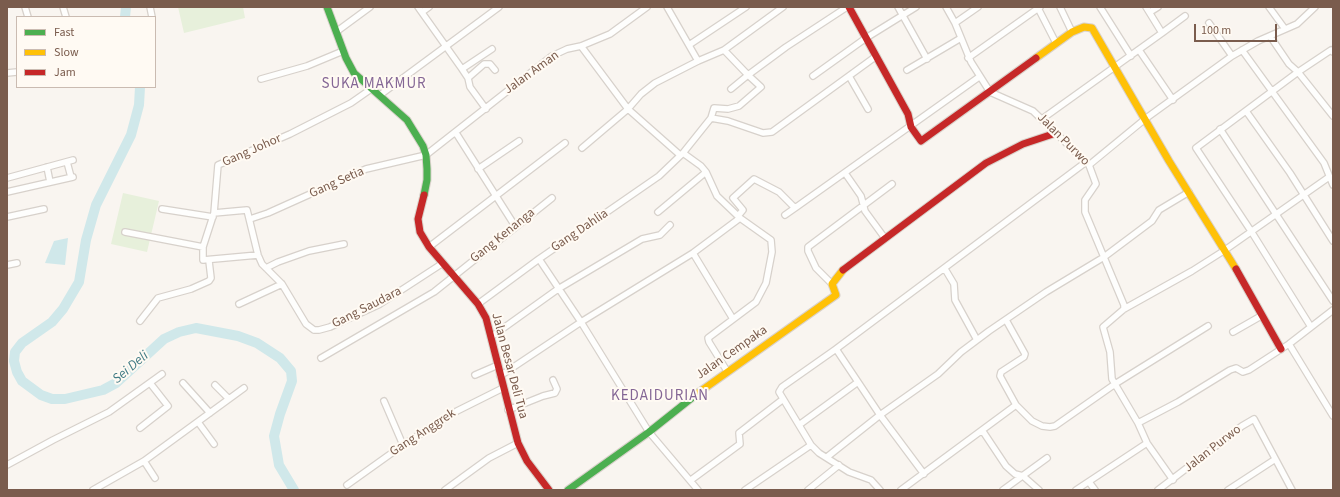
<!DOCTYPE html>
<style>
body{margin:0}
#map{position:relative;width:1340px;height:497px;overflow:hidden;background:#f9f5f0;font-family:"Source Sans 3",sans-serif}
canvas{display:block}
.frame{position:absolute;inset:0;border:8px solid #7a5c4d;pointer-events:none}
.legend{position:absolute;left:16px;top:16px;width:140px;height:72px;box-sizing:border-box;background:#fffaf3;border:1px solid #cabbb1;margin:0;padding:5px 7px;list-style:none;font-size:12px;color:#7a5c4d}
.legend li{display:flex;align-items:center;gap:8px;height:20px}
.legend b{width:20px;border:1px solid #cabbb1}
.scale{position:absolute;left:1194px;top:24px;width:83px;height:18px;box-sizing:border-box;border:2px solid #7a5c4d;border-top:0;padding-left:5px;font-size:12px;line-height:14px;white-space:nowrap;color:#7a5c4d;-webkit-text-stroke:3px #fffaf3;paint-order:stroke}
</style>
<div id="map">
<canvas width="1340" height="497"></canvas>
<div class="frame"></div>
<ul class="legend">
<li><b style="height:5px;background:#4caf50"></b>Fast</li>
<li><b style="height:5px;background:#ffc107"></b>Slow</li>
<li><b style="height:5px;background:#c62828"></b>Jam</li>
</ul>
<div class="scale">100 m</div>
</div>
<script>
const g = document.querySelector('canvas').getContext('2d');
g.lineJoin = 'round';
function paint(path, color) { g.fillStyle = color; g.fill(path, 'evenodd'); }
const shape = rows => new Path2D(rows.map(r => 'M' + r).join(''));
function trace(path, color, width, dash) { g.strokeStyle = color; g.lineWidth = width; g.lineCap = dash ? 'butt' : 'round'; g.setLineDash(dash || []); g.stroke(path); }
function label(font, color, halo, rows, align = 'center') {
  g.font = font + ' "Source Sans 3",sans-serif'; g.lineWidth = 4; g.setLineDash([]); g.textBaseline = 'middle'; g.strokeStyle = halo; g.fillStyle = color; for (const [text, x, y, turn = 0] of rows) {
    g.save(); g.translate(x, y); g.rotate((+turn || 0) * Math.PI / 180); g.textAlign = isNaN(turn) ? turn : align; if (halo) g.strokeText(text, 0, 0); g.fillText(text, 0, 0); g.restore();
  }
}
paint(shape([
 [178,7,243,7,245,18,184,33],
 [123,193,159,201,147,252,111,244]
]), '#e7f0db');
paint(shape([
 [68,238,65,265,45,263,54,241]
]), '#d0e8ea');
trace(shape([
 [125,17,126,7],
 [140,87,139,105,131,135,96,205,86,240,79,282,63,309,52,322,22,343,15,352,14,361,17,372,22,381,41,395,52,399,65,399,103,390,116,383,164,339,179,332,196,328,238,336,257,343,280,358,291,371,292,381,280,414,274,436,279,465,294,490]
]), '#d0e8ea', 10);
const street = shape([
 [25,7,28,17],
 [63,7,66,17],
 [150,7,152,17],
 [418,7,462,69,468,78,470,87,486,109],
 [667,7,698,61],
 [898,7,927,59],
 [946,7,955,23,971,62,990,92,1033,111,1089,165,1096,184,1085,200,1085,212,1124,305,1124,309],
 [1060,7,1072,32],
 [1100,7,1131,56],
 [1146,7,1162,33,1185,16],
 [1269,7,1285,29],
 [1038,8,1056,43],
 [422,12,429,7],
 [1150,12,1158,7],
 [955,23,978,7],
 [1209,23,1232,56],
 [336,32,370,7],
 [1270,36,1289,64,1298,72,1331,50,1333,52],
 [689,45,746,7],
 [581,46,628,109,680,155],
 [724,50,748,75,786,47,847,7],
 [1139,50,1173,100],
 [1242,50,1324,163,1333,185],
 [968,58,1040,7],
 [462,69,492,49],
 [907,70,961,38],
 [7,73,17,72],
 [813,76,866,38,916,7],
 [849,76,868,109],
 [468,78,484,64,490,64,495,70],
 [261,79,307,66,343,51],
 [380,95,499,7],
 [1246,111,1290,173,1333,241],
 [711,118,714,108,728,109,739,106,761,87,748,75,731,89],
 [1042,119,1162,33],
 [1220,129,1333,301],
 [456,133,515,226],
 [582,148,628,109,641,94,655,83,698,61,724,50,783,7],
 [683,153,701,166,706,172,717,196,740,218],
 [67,162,71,177],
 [1089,165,1145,119,1232,56,1258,41,1297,24,1315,7],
 [47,167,50,182],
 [478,169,519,141],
 [845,173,861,196,865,211,884,237],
 [7,178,73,160],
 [7,192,73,177],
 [162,209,213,217],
 [658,212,706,172],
 [214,213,247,210,258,255,262,264,282,284,306,324,314,330,319,330,330,327,380,304,443,263],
 [785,215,795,208],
 [738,216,743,210,733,198,754,179,779,192,795,208,979,77],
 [7,217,44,209],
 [250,219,268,213,366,169,426,155,552,56,567,49,581,46,610,34,647,7],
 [125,232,203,247],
 [429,247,565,143],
 [693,253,733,319],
 [258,255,203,260,203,247,214,213,218,165,290,134,351,103,371,89],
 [539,259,581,322,649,432,698,490],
 [7,265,17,263],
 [266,268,278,262,309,251,344,244],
 [945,269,954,284,955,300,977,340],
 [832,284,816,268,808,251,808,247,892,184],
 [239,304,282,284],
 [478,304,539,259,659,176,683,153,711,118,728,121,763,133,772,132,875,57],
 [1006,320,1025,354,1024,357,1001,372,1000,376,1016,405,1032,421,1042,426,1050,427,1055,426,1115,384,1208,326],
 [140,321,158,298,191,289,209,281,211,278,209,261],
 [1311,327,1251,231,1196,148,1298,72,1333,116],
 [1233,332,1261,316],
 [491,337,558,289,642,239,660,235,670,225],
 [1289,344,1333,416],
 [836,349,782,387,779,392,811,445,819,453,849,472,871,480,880,490],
 [321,358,434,292,552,198],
 [475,375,498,365],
 [500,376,581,322,693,253,740,218,771,240,772,252,766,283,756,302,708,338,709,342,727,371],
 [183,383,210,413],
 [215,385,229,399],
 [384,401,403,445],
 [508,410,543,396,555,393,557,389,553,380],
 [198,422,214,444],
 [1138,423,1178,402,1230,370,1236,368,1243,372,1249,370,1289,344,1333,310],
 [799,425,858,382],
 [140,428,168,406,150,383],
 [982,430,1006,466,1015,474,1023,476,1039,490],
 [827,457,880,415,938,374,961,352,989,331,1046,292,1104,257,1152,221,1159,210,1189,192],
 [144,461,155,478],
 [7,465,53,440,109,412,162,374],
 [924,474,880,415,836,349,1086,162],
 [691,480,740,444,739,433,782,400],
 [1173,480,1147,443,1138,423,1112,379,1110,352,1103,327,1124,309,1192,271,1225,250,1329,177],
 [1089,482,1095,490],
 [347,485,403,445,457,411,503,388],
 [93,490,144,461,244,388],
 [445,490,489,458,518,443],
 [745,490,811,445],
 [808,490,839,465],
 [901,490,1016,405],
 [1003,490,1047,458],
 [1076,490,1147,443],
 [1158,490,1242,426,1254,419,1292,490],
 [1228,490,1274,460]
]);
const fast = shape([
 [327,7,346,58,354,73,407,120,423,146,426,155,427,169,427,180,424,195],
 [568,490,649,432,698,393]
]);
const slow = shape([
 [1036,58,1072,32,1084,27,1092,28,1169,161,1236,269],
 [698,393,836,295,832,284,843,270]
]);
const jam = shape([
 [849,7,908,114,911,127,921,141,1036,58],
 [424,195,418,219,420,232,429,247,478,304,486,318,518,443,527,461,549,490],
 [1236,269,1281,349],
 [843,270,986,163,1023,144,1056,133]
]);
trace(street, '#d7d1cb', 8);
trace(fast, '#d9d2cb', 9);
trace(slow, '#d9d2cb', 9);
trace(jam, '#d9d2cb', 9);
trace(street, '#fefefd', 5.5);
trace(fast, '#4caf50', 7);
trace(slow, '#ffc107', 7);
trace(jam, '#c62828', 7);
label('13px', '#7a5c4d', '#fffaf3', [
 ["Jalan Aman",532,73,-36],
 ["Jalan Purwo",1063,140,45],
 ["Gang Johor",252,151,-24],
 ["Gang Setia",337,183,-24],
 ["Gang Dahlia",580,231,-34],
 ["Gang Kenanga",503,236,-39],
 ["Gang Saudara",367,308,-27],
 ["Jalan Cempaka",732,353,-35],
 ["Jalan Besar Deli Tua",509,366,75],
 ["Gang Anggrek",423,433,-33],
 ["Jalan Purwo",1213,449,-38]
]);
label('italic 14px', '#437c86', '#fffaf3', [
 ["Sei Deli",131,368,-40]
]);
g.letterSpacing = '1px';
label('15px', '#846695', '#fffaf3', [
 ["SUKA MAKMUR",374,85],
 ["KEDAIDURIAN",660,397]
]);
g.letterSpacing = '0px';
</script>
